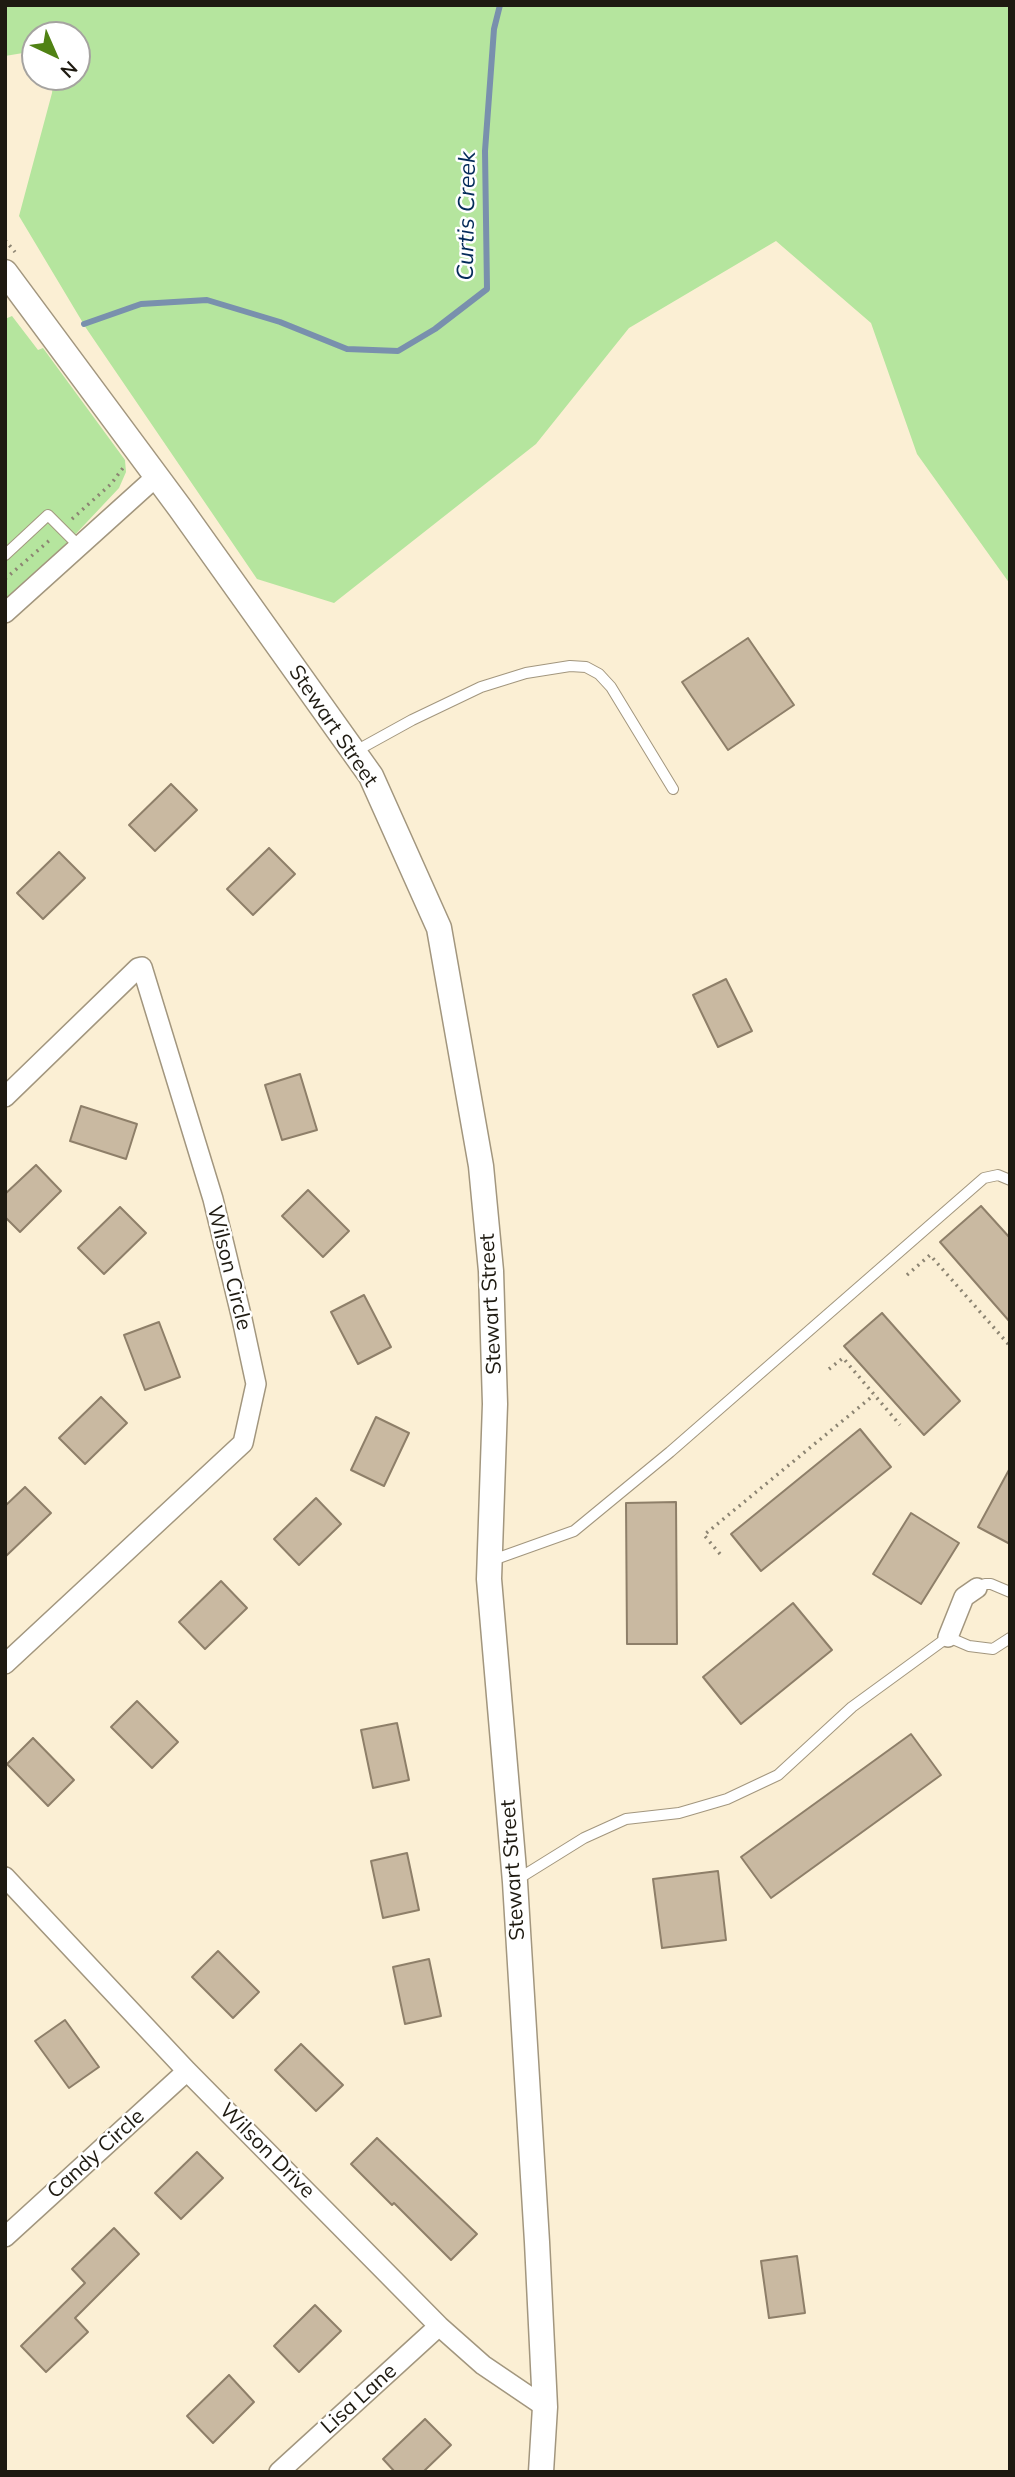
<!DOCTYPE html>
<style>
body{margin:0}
#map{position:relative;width:1015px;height:2477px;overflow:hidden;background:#fbefd4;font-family:Mulish,sans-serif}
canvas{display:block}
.frame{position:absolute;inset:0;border:7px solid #1e1a11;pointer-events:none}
.north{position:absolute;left:21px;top:21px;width:70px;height:70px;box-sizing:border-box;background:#fff;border:2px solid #a5a3a0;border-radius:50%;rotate:136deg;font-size:19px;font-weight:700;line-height:28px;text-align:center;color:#1e1a11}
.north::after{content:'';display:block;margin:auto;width:24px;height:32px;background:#508214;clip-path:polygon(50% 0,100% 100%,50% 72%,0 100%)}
</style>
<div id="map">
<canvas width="1015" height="2477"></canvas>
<div class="frame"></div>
<div class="north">N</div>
</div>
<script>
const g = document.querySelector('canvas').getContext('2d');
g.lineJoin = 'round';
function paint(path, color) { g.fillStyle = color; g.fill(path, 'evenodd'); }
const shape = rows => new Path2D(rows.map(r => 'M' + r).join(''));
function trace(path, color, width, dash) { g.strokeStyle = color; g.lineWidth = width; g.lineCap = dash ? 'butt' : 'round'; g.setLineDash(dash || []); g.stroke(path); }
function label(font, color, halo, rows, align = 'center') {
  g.font = font + ' Mulish,sans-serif'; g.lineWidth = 5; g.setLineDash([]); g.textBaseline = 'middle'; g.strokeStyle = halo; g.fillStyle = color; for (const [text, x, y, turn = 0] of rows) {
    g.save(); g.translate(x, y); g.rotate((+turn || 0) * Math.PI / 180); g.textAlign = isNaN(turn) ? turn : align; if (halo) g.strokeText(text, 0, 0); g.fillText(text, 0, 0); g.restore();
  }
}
paint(shape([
 [5,5,1010,5,1010,584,917,454,871,323,776,241,629,328,536,444,334,603,257,579,86,328,19,216,52,93,54,77,77,77,77,35,35,35,35,51,5,56],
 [12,316,38,350,43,348,125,460,126,472,119,488,5,609,5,319]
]), '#b5e59e');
trace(shape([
 [84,324,141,304,207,300,280,322,347,349,398,351,435,329,487,289,485,151,494,29,500,5]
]), '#7990ad', 6);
const building = shape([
 [748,638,794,705,728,750,682,682,748,638],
 [171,784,197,810,155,851,129,825,171,784],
 [269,848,295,874,253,915,227,889,269,848],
 [59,852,85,878,43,919,17,893,59,852],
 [726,979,752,1031,718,1047,693,995,726,979],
 [300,1074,317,1130,282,1140,265,1085,300,1074],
 [81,1106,137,1124,126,1159,70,1141,81,1106],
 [36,1165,61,1191,20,1232,5,1217,5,1194,36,1165],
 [308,1190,349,1231,323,1257,282,1216,308,1190],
 [981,1206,1010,1238,1010,1322,940,1242,981,1206],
 [120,1207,146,1233,104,1274,78,1248,120,1207],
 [364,1295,391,1347,358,1364,331,1312,364,1295],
 [882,1313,960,1401,924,1435,844,1346,882,1313],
 [159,1322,180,1377,145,1390,124,1335,159,1322],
 [101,1397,127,1423,85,1464,59,1438,101,1397],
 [376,1417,409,1433,384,1486,351,1470,376,1417],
 [860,1429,891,1467,761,1571,731,1534,860,1429],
 [1010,1468,1010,1544,978,1527,1010,1468],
 [25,1487,51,1513,5,1557,5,1506,25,1487],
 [316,1498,341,1524,299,1565,274,1539,316,1498],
 [676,1502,677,1644,627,1644,626,1503,676,1502],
 [911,1513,959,1543,921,1604,873,1574,911,1513],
 [221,1581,247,1608,205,1649,179,1622,221,1581],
 [793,1603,832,1650,741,1724,703,1677,793,1603],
 [137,1701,178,1742,152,1768,111,1727,137,1701],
 [397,1723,409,1780,373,1788,361,1730,397,1723],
 [911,1734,941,1775,771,1898,741,1857,911,1734],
 [33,1738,74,1780,48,1806,7,1764,33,1738],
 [407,1853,419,1910,383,1918,371,1861,407,1853],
 [718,1871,726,1940,662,1948,653,1879,718,1871],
 [218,1951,259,1992,233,2018,192,1977,218,1951],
 [429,1959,441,2016,405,2024,393,1967,429,1959],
 [65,2020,99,2067,69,2088,35,2041,65,2020],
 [301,2044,343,2085,316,2111,275,2070,301,2044],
 [377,2138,477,2234,451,2260,394,2203,392,2205,351,2164,377,2138],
 [197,2152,223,2178,181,2219,155,2193,197,2152],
 [114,2228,139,2254,75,2318,88,2332,46,2372,21,2346,85,2283,72,2269,114,2228],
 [797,2256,805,2313,769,2318,761,2261,797,2256],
 [315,2305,341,2331,299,2372,274,2346,315,2305],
 [229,2375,254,2402,213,2443,187,2416,229,2375],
 [425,2419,451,2445,423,2472,395,2472,383,2459,425,2419]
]);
paint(building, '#c9b9a1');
trace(building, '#8e7f69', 2);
const service = shape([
 [5,555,48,515,79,546],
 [354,752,412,720,481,687,526,673,570,666,586,667,599,674,611,687,673,789],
 [490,1561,574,1531,670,1452,984,1178,998,1175,1010,1180],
 [977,1588,985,1584,991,1584,1010,1592],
 [518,1879,584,1838,626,1819,679,1813,727,1799,778,1775,852,1707,948,1637,969,1646,993,1649,1010,1638]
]);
const minor = shape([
 [5,613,157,476],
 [5,1097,138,968,142,967,213,1199,242,1319,256,1384,243,1443,5,1664],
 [948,1637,964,1597,977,1588],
 [5,1877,187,2071,439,2326,483,2365,545,2407],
 [5,2237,187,2071],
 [279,2472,439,2326]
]);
const tertiary = shape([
 [5,272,180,508,371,776,439,928,481,1166,491,1271,495,1404,489,1579,515,1882,537,2242,545,2407,541,2472]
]);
trace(service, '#a2967e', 12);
trace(minor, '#a2967e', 22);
trace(tertiary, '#a2967e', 27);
trace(shape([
 [5,240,15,252],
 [72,519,111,484,123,468],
 [5,579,51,539],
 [907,1275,930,1255,1010,1346],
 [829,1369,843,1358,900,1425],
 [720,1554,704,1535,874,1395]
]), '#8c8472', 3.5, [2, 5]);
trace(service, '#fff', 10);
trace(minor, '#fff', 19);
trace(tertiary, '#fff', 24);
label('21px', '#1e1a11', '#fff', [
 ["Stewart Street",333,726,56],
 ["Wilson Circle",229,1268,76],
 ["Stewart Street",491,1304,-93],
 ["Stewart Street",513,1870,-94],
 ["Wilson Drive",267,2151,45],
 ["Candy Circle",96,2154,-42],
 ["Lisa Lane",359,2399,-42]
]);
label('italic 23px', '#042b59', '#fff', [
 ["Curtis Creek",467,216,-89]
]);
</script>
